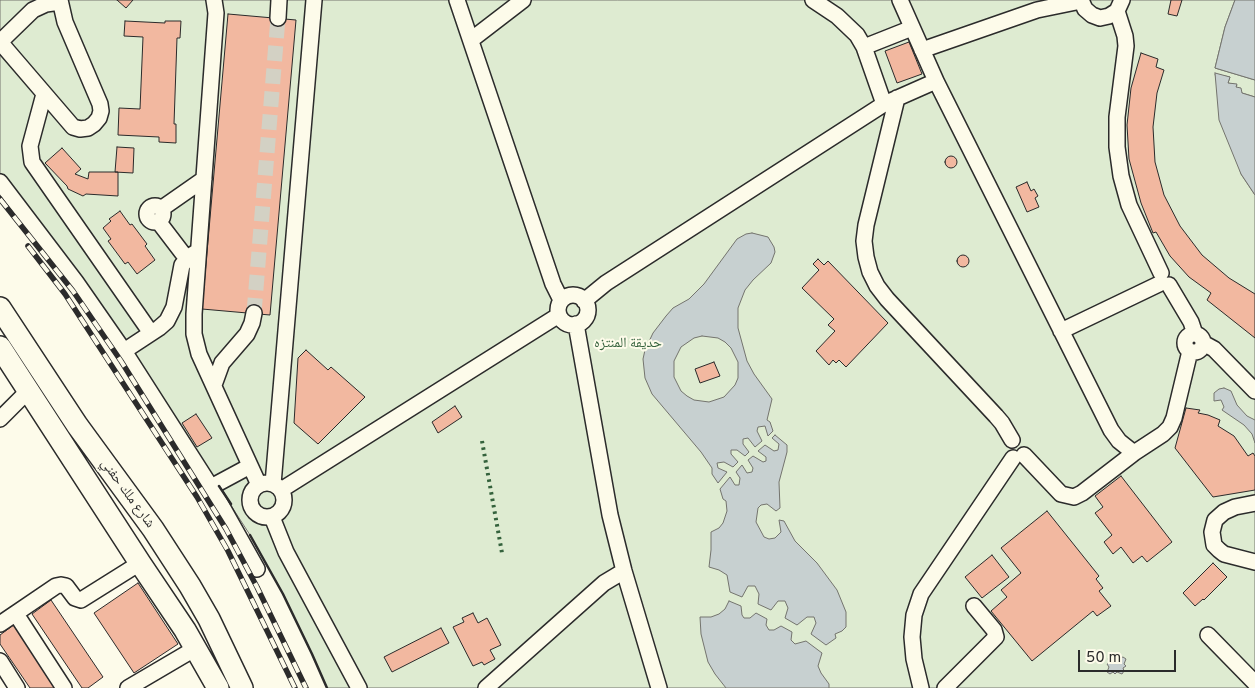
<!DOCTYPE html>
<meta charset="utf-8">
<style>
body{margin:0}
#map{position:relative;width:1255px;height:688px;overflow:hidden;background:#fdfbea;font-family:Overpass,sans-serif}
canvas{display:block}
.scale{position:absolute;left:1078px;top:650px;width:98px;height:22px;box-sizing:border-box;border:2px solid #2b2b2b;border-top:0;padding-left:6px;font-size:15px;line-height:18px;white-space:nowrap;color:#2b2b2b;-webkit-text-stroke:4px #fdfbea;paint-order:stroke}
</style>
<div id="map">
<canvas width="1255" height="688"></canvas>
<div class="scale">50 m</div>
</div>
<script>
const g = document.querySelector('canvas').getContext('2d');
g.lineJoin = 'round';
function paint(path, color) { g.fillStyle = color; g.fill(path, 'evenodd'); }
const shape = rows => new Path2D(rows.map(r => 'M' + r).join(''));
function trace(path, color, width, dash) { g.strokeStyle = color; g.lineWidth = width; g.lineCap = dash ? 'butt' : 'round'; g.setLineDash(dash || []); g.stroke(path); }
function label(font, color, halo, rows, align = 'center') {
  g.font = font + ' Overpass,"Noto Naskh Arabic",sans-serif'; g.lineWidth = 4; g.setLineDash([]); g.textBaseline = 'middle'; g.strokeStyle = halo; g.fillStyle = color; for (const [text, x, y, turn = 0] of rows) {
    g.save(); g.translate(x, y); g.rotate((+turn || 0) * Math.PI / 180); g.textAlign = isNaN(turn) ? turn : align; if (halo) g.strokeText(text, 0, 0); g.fillText(text, 0, 0); g.restore();
  }
}
const green = shape([
 [0,0,1235,0,1225,27,1215,68,1255,80,1255,97,1242,93,1236,87,1237,85,1228,83,1230,77,1215,74,1241,174,1255,195,1255,688,327,688,312,654,283,594,250,535,129,347,32,213,0,173,0,0]
]);
paint(green, '#deebd1');
trace(green, '#74746e', 1);
const water = shape([
 [1235,0,1255,0,1255,80,1215,68,1225,27,1235,0],
 [1215,73,1230,77,1228,83,1237,84,1236,87,1241,88,1242,93,1255,97,1255,195,1241,174,1219,120,1215,73],
 [752,233,768,237,774,247,775,252,771,263,753,280,745,290,738,308,738,328,747,361,754,374,772,399,767,420,770,422,773,431,768,436,765,426,758,427,757,431,762,441,755,447,748,438,743,439,743,444,749,452,745,456,737,450,731,450,731,454,738,462,733,467,724,462,717,463,718,468,727,472,718,483,712,474,712,468,701,452,652,394,645,378,643,359,645,350,653,333,666,316,673,308,689,299,704,284,737,239,746,234,752,233],
 [702,336,718,338,725,342,731,348,738,362,738,378,735,385,724,397,709,402,694,400,687,396,681,391,674,377,674,361,681,347,694,338,702,336],
 [1224,388,1231,391,1237,405,1247,416,1255,420,1255,443,1252,434,1244,425,1222,410,1224,407,1221,400,1214,401,1214,393,1219,389,1224,388],
 [775,435,787,445,787,452,779,482,780,508,776,511,767,504,761,505,758,508,756,522,764,537,769,539,775,538,781,532,779,520,784,521,795,541,817,563,837,590,846,612,846,627,842,631,835,634,836,638,826,645,811,634,816,623,814,617,807,617,797,625,785,618,788,608,785,601,778,601,771,610,758,604,759,594,755,586,748,586,742,597,730,592,727,575,719,570,709,567,711,550,711,532,719,528,723,523,727,511,726,501,723,499,720,489,730,477,735,485,739,485,740,478,736,472,742,465,747,473,752,472,753,468,748,460,753,456,763,462,766,461,766,457,758,451,765,445,774,451,778,450,779,444,772,438,775,435],
 [729,601,741,606,742,615,744,618,750,618,756,613,767,619,766,625,769,630,774,630,781,626,792,632,791,640,795,644,806,641,822,653,818,666,821,673,829,684,829,688,726,688,715,674,708,662,701,634,700,617,711,617,719,614,725,609,729,601],
 [1110,656,1115,658,1117,656,1120,658,1123,657,1126,659,1124,664,1126,666,1123,668,1124,671,1122,674,1117,672,1115,674,1113,672,1110,674,1107,672,1109,667,1107,664,1110,662,1108,659,1110,656]
]);
paint(water, '#c7d0d0');
trace(water, '#74746e', 1);
const building = shape([
 [117,0,133,0,126,8,117,0],
 [1171,0,1182,0,1177,16,1168,14,1171,0],
 [228,14,296,20,270,315,202,309,228,14],
 [125,21,165,23,165,21,181,21,180,38,177,38,174,124,176,124,176,143,159,142,159,137,118,135,119,108,140,109,143,37,124,36,125,21],
 [909,42,922,74,897,83,885,51,909,42],
 [1141,53,1158,59,1156,67,1164,70,1157,93,1153,127,1155,162,1164,195,1180,226,1202,255,1229,278,1255,294,1255,338,1207,300,1211,293,1189,277,1170,256,1156,232,1153,233,1141,203,1129,159,1127,125,1131,88,1141,53],
 [117,147,134,148,133,173,115,172,117,147],
 [62,148,81,169,75,174,88,179,89,172,118,172,118,196,86,194,83,196,68,189,67,186,45,163,62,148],
 '945 162a6 6 0 1 1 12 0a6 6 0 1 1-12 0Z',
 [1027,182,1031,191,1034,189,1038,196,1035,198,1039,207,1027,212,1016,187,1027,182],
 [120,211,130,225,132,224,147,244,145,246,155,260,137,274,128,262,125,264,108,241,111,239,103,228,111,221,109,219,120,211],
 '957 261a6 6 0 1 1 12 0a6 6 0 1 1-12 0Z',
 [818,259,824,265,828,261,888,323,846,367,839,360,836,363,833,360,829,365,816,351,835,331,828,325,834,319,802,288,819,270,813,264,818,259],
 [306,350,328,370,331,367,365,397,318,444,294,423,298,358,306,350],
 [714,362,720,376,700,383,695,369,714,362],
 [455,406,462,417,438,433,432,422,455,406],
 [1186,408,1200,410,1198,413,1208,415,1220,420,1218,426,1234,436,1248,456,1253,453,1255,456,1255,490,1213,497,1175,448,1186,408],
 [196,414,212,438,197,447,182,423,196,414],
 [1121,476,1172,542,1147,562,1142,556,1133,563,1121,547,1113,554,1104,542,1112,535,1095,513,1103,507,1095,496,1121,476],
 [1047,511,1099,576,1096,579,1103,588,1099,591,1111,606,1097,616,1093,611,1032,661,991,611,1007,597,1001,590,1021,573,1001,548,1047,511],
 [992,555,1009,577,982,598,965,577,992,555],
 [1213,563,1227,577,1204,600,1203,599,1195,606,1183,593,1213,563],
 [138,583,178,644,134,673,94,613,138,583],
 [51,600,103,677,88,688,82,688,32,614,51,600],
 [473,613,478,623,487,618,501,645,490,650,495,659,484,665,482,662,473,666,453,627,464,622,462,618,473,613],
 [15,624,59,688,30,688,0,644,0,635,15,624],
 [441,628,449,643,392,672,384,657,441,628]
]);
paint(building, '#f2b8a0');
trace(building, '#2b2b2b', 1);
trace(shape([
 [254,313,278,18]
]), '#d3d1c4', 15, [15, 8]);
const minor = shape([
 [214,0,216,13,194,314,194,334,199,354,259,485],
 [457,0,553,284,561,300],
 [813,0,837,16,857,35,864,47,884,104],
 [900,0,936,81,1111,430,1119,441,1134,453],
 [1081,0,1085,9,1092,15,1100,18,1109,16,1117,11,1122,0],
 [1117,11,1125,36,1126,46,1117,117,1117,147,1121,176,1129,205,1161,273],
 [278,18,279,0],
 [471,40,523,0],
 [0,42,73,127,80,129,88,128,94,124,99,118,101,111,100,104,65,22,60,0],
 [0,42,33,10,46,4,60,2],
 [864,47,912,28],
 [922,50,1037,10,1081,1],
 [44,94,30,146,32,162,151,333],
 [897,98,866,225,864,241,866,257,870,272,877,286,887,299,996,416,1002,423,1012,440],
 [0,182,76,282,124,351,211,487,257,569],
 '147 214a8 8 0 1 1 16 0a8 8 0 1 1-16 0Z',
 [161,209,204,179],
 [158,221,187,259],
 [1169,285,1191,322,1195,334],
 '558 310a15 15 0 1 1 30 0a15 15 0 1 1-30 0Z',
 [584,301,606,283,884,104,936,81],
 [576,324,610,515,624,571,659,688],
 [1061,331,1159,284],
 '1185 343a9 9 0 1 1 18 0a9 9 0 1 1-18 0Z',
 [1203,343,1214,349,1255,391],
 [124,351,159,328,167,321,174,307,182,265,190,256,198,251],
 [214,385,222,363,247,334,252,323,254,313],
 [0,419,28,391],
 [1024,455,1061,494,1074,497,1082,493,1134,453,1163,434,1170,427,1174,418,1190,351],
 '250 500a17 17 0 1 1 34 0a17 17 0 1 1-34 0Z',
 [273,484,314,0],
 [211,487,250,466],
 [281,490,559,315],
 [1255,503,1235,507,1224,512,1215,520,1212,532,1214,545,1219,550,1224,554,1255,562],
 [272,517,286,552,359,688],
 [16,614,64,688],
 [0,624,56,586,61,585,66,586,75,598,81,600,140,563],
 [1208,635,1255,683],
 [0,661,17,688],
 [128,688,196,648],
 [486,688,604,583,624,571],
 [921,688,914,659,912,637,914,615,921,594,1013,458],
 [945,688,996,637,994,630,974,606]
]);
const highway = shape([
 [0,308,77,425,153,529,190,586,209,619,242,688],
 [0,347,140,563,185,630,218,688]
]);
trace(minor, '#2b2b2b', 18);
trace(highway, '#2b2b2b', 24);
trace(minor, '#fdfbea', 15);
trace(highway, '#fdfbea', 21);
const rail = shape([
 [0,199,73,291,121,361,226,529,257,587,306,688],
 [28,246,65,294,197,497,228,551,295,688]
]);
trace(rail, '#2b2b2b', 5.5);
trace(rail, '#fdfbea', 4, [11]);
trace(shape([
 [482,441,502,553]
]), '#34623c', 4, [2.5, 4]);
trace(shape([
 [219,486,231,504],
 [250,535,283,594,312,654,327,688]
]), '#2b2b2b', 2.5);
label('14px', '#34623c', '#fdfbea', [
 ["حديقة المنتزه",628,344]
]);
label('14px', '#2b2b2b', '#fdfbea', [
 ["شارع ملك حفني",127,494,54]
]);
</script>
